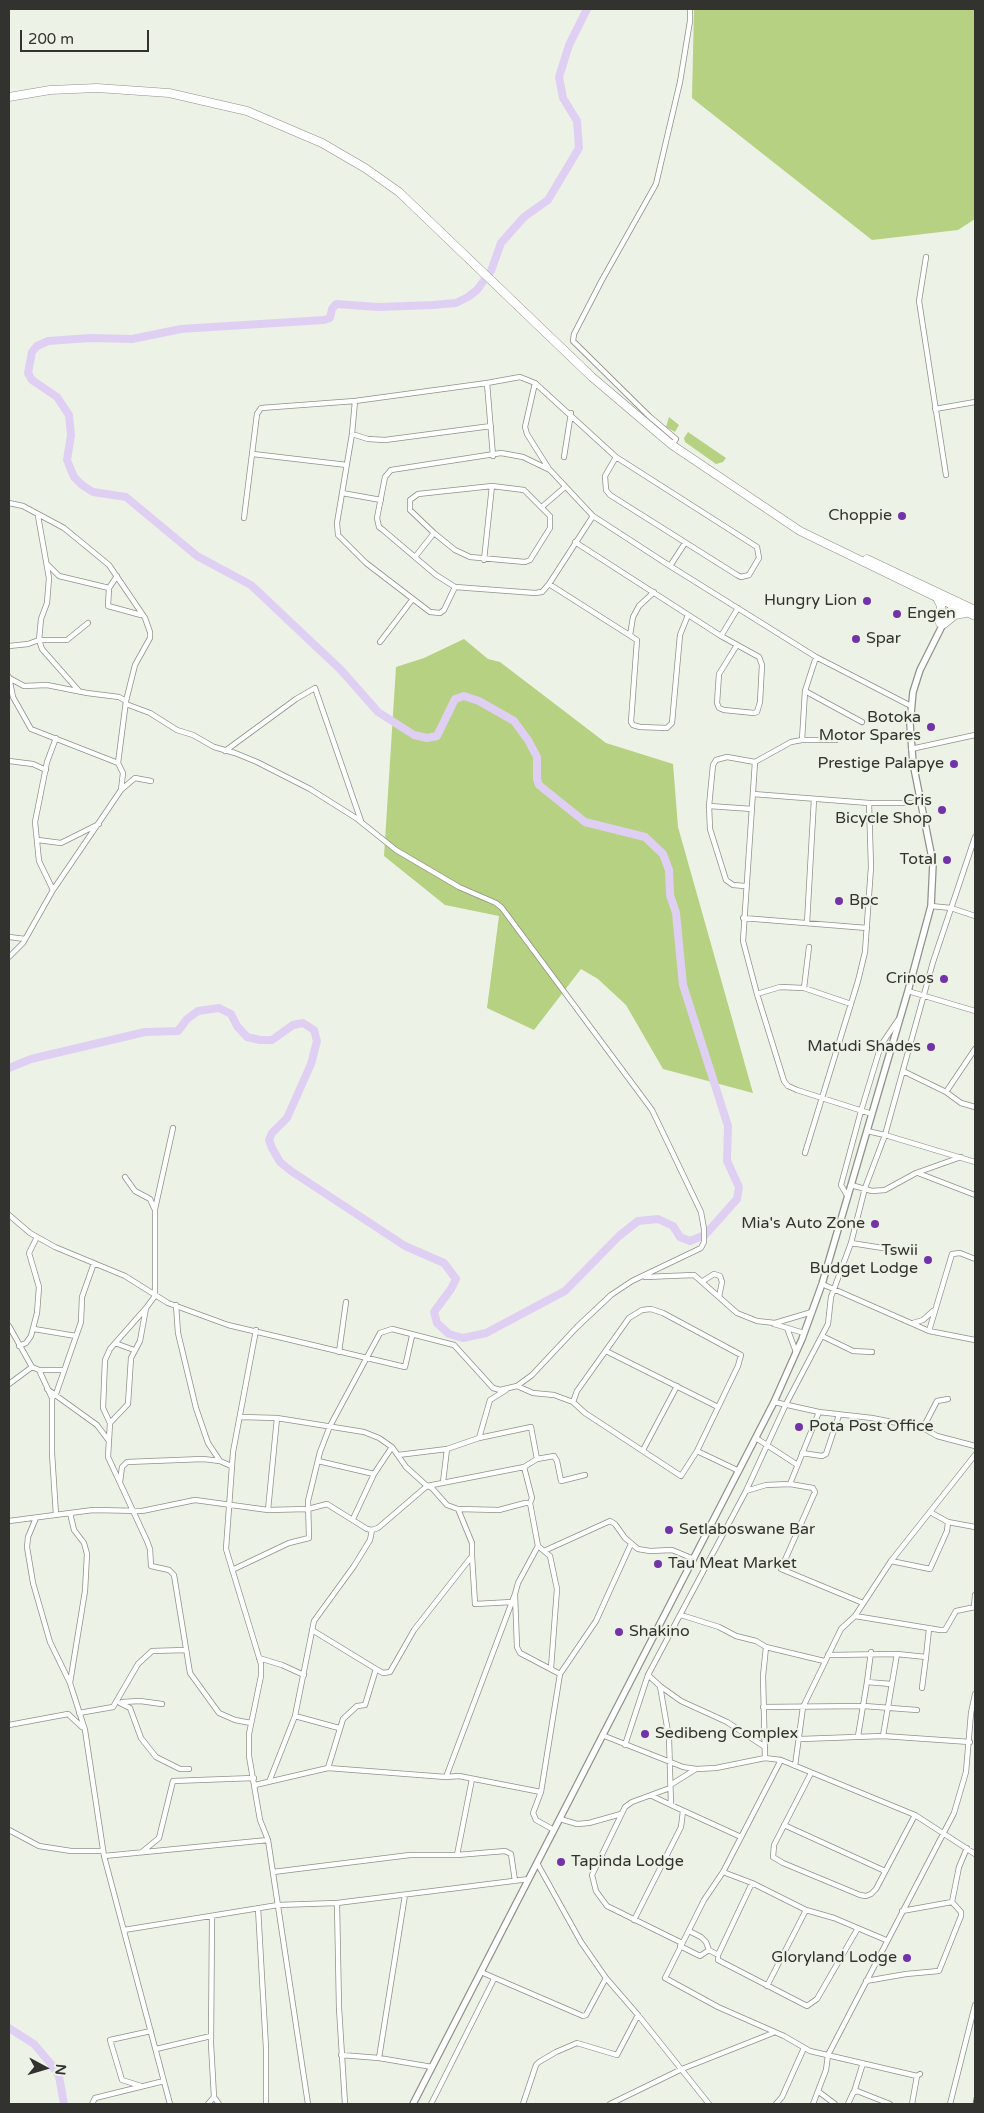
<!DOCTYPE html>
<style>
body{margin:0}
#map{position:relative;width:984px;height:2113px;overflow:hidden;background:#edf2e7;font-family:"Varela Round",sans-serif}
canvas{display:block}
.frame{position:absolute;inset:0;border:10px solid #32332f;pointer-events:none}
.north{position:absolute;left:20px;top:2043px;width:50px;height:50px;-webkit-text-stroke:4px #edf2e7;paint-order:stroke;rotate:96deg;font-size:14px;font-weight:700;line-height:20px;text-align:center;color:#32332f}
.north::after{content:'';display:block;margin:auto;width:18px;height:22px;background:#32332f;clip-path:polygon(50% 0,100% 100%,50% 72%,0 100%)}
.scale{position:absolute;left:20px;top:30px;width:129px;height:22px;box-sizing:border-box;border:2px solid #32332f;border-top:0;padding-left:6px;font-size:15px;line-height:18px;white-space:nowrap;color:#32332f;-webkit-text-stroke:4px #edf2e7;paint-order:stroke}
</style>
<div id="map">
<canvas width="984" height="2113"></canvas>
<div class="frame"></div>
<div class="north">N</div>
<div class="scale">200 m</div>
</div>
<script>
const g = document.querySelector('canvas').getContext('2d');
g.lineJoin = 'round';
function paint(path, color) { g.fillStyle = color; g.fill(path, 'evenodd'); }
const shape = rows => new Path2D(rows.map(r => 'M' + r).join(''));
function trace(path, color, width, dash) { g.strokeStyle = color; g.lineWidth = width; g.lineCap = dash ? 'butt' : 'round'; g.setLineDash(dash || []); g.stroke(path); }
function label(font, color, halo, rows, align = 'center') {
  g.font = font + ' "Varela Round",sans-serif'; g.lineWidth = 4; g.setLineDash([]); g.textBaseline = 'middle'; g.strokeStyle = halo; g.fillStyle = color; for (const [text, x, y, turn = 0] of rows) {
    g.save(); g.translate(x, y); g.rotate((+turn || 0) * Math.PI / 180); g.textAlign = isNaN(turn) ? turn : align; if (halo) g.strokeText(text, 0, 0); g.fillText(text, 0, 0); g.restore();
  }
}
paint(shape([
 [694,9,975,9,975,219,958,230,872,240,692,98],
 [669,417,679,425,675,432,666,427],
 [688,432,726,458,723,462,716,464,685,442,684,438],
 [464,639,488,659,500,662,606,743,673,764,678,827,753,1093,663,1069,626,1005,598,979,581,969,534,1030,487,1008,499,916,445,905,384,856,396,667,424,658]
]), '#b6d181');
trace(shape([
 [9,1068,31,1059,145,1032,178,1031,187,1019,198,1011,219,1008,231,1014,237,1026,247,1037,260,1040,272,1040,293,1025,303,1023,314,1030,317,1041,311,1064,287,1118,272,1133,269,1140,272,1148,280,1162,291,1171,405,1246,444,1263,456,1279,451,1289,434,1312,437,1323,449,1334,463,1338,486,1333,565,1291,619,1236,638,1221,658,1219,673,1226,680,1237,690,1241,705,1235,737,1199,739,1187,727,1161,728,1126,683,985,676,913,670,895,669,870,663,854,645,837,585,822,539,785,537,779,537,757,528,740,514,721,479,701,464,696,455,699,437,736,427,738,414,735,378,712,341,670,251,585,197,556,126,497,93,492,82,485,74,477,67,460,71,435,69,415,57,397,32,380,28,373,32,352,37,346,48,341,90,338,132,339,181,329,324,320,330,318,332,309,336,304,378,307,433,305,456,303,468,297,477,290,491,271,501,243,524,217,548,200,579,148,577,121,563,98,559,77,569,45,587,9],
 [9,2028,34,2044,51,2064,59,2076,64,2104]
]), '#dfd0f3', 8);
const minor = shape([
 [926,257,919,301,946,475],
 [487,383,493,456],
 [535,383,525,427,527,434,549,469],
 [355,401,352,434,337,523,338,535,366,563,430,612,440,613,444,610,455,587],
 [935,409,975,402],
 [352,434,368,439,385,440,491,426],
 [672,445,676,439,649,416,573,341,574,334,602,280,656,184,680,82,690,21,690,9],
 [253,454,347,465],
 [564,457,571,413],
 [492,486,524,490,550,516,550,528,530,560,525,562,470,557,455,550,434,533,410,510,410,500,418,494,492,486],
 [342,493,381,500],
 [9,503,23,506,64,528,109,565,145,618,150,632,150,638,135,665,126,701,118,763,123,773,121,790,53,890,23,943,9,957],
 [543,506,565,487],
 [38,516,49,578,47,603,41,619,39,640,42,649,79,691],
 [593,516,549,584,542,592,535,593,455,587,436,575,383,530,379,527,377,518,385,477,391,470,501,453,523,457,550,470,593,516,670,566,816,657,911,706],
 [244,518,257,414,261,408,355,401,487,383,520,377,535,383,616,457,757,547,759,558,749,575,741,577,737,575,610,495,606,490,605,476,616,457],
 [575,542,721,636,759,657,762,665,760,702,757,712,754,713,724,710,719,708,717,703,719,674,737,645],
 [415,557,434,533],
 [484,560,492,486],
 [47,564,59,576,109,588],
 [670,566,685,543],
 [117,576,109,588,108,606,141,615],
 [549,584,637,640,631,722,633,725,640,727,667,728,672,723,680,635,688,615],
 [630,635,633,617,639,606,654,592],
 [721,636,738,608],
 [380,642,412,600],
 [9,646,28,644,39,640,67,640,88,623],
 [9,677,13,697,31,729,118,763],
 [11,679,24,686,47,685,87,693,119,697,126,701],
 [805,691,862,722],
 [126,704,150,713,177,730,193,735,214,747,235,753,257,762,310,789,356,818,396,850,459,887,496,903,502,908,652,1110,701,1212,704,1229,704,1242,701,1248,632,1281,611,1295,577,1327,532,1375,517,1386,500,1390,493,1388,454,1345,392,1329,380,1333,330,1426,320,1452,308,1501,309,1538,289,1543,232,1570],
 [802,740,805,691,816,657],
 [911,749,975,735],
 [225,751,296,699,315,688,361,821],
 [9,761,33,764,46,770],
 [755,762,743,941,757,994,784,1081,788,1086,797,1090,872,1114],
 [122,789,135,778,151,781],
 [753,794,869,803,912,803,921,800],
 [709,806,752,809],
 [38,840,61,843,99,824],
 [745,886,733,885,726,880,710,829,709,806,713,765,716,760,727,757,755,762,791,742,802,740,836,740],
 [53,890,39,861,35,822,47,762,56,738],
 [931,906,951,908,975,916],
 [743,918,867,928],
 [807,923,814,799],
 [9,937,25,939],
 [804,988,809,947],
 [908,991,975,1011],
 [757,994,780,987,804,988,851,1004],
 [903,1071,946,1092,961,1103,975,1107],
 [946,1092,975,1049],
 [173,1128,155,1209,155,1296,146,1308,140,1341,131,1358,128,1404,110,1423,108,1457,147,1541,150,1549,151,1566,169,1570,174,1575,190,1673,219,1713,235,1720,251,1723],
 [867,1131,885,1135,975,1162],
 [805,1153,858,981,865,952,871,867,869,803],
 [918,1173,975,1195],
 [125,1177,135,1191,150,1199,154,1208],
 [851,1185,872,1191,885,1190,916,1173,961,1157],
 [848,1197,841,1185,861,1111,881,1045,898,1020],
 [9,1215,30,1233,55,1247,125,1276,168,1303,228,1325,405,1367,412,1336],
 [851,1243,908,1252],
 [645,1277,694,1275,737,1313,757,1321,775,1323,812,1312],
 [703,1281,714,1274,720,1276,722,1282,719,1297],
 [822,1284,929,1331,975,1340],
 [176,1305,178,1333,196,1408,208,1443,220,1461],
 [913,1323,923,1320,933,1311],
 [774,1324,804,1333],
 [9,1326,32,1367,39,1370,52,1398,52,1453,56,1515],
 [787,1328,796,1352],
 [34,1329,76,1336],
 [256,1330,233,1452,226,1549,261,1664,261,1676,249,1734,249,1756,260,1820,268,1840,308,2104],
 [929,1331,952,1254,960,1253,975,1259],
 [822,1336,853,1351,872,1352],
 [115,1343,134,1350],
 [19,1346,26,1343,31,1336,37,1313,39,1287,29,1253,37,1237],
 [606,1351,718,1407],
 [339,1352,346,1302],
 [39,1370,64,1370],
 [9,1384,32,1367],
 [517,1386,533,1393,554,1395,573,1402,585,1413,681,1476,697,1451,738,1366,741,1355,663,1313,651,1309,642,1310,629,1318,577,1391,573,1402],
 [47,1389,97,1425,109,1441],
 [52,1398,56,1394,81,1322,82,1297,94,1263],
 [774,1402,819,1412,872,1418,923,1428,937,1436,975,1446],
 [819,1412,790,1484,813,1488,815,1492,781,1569,863,1603],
 [241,1417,277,1418,364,1432,379,1438,392,1447,406,1467,427,1486,524,1467,537,1459,554,1456,557,1461,561,1481,585,1475],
 [110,1423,103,1408,105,1360,110,1349,146,1308],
 [923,1428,937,1401,948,1399],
 [479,1438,490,1400,506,1390],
 [756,1438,796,1464],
 [643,1450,677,1386],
 [697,1451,739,1471],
 [802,1453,822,1456,826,1454,839,1415],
 [398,1455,447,1449,479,1438,531,1427,537,1459],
 [318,1461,374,1474],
 [524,1467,532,1498,530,1503],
 [120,1482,122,1467,127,1462,203,1459,220,1461,231,1466],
 [443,1482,447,1449],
 [746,1491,766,1485,790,1484],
 [268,1510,277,1418],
 [930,1512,948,1522,975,1527],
 [70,1513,74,1530,84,1543,87,1554,85,1591,70,1683],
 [36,1518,28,1537,27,1547,33,1583,50,1642,70,1683,85,1730,104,1856,170,2104],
 [353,1519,374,1474,392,1447],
 [9,1521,93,1510,142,1511,195,1500,268,1510,308,1509,327,1504,367,1529,372,1530,378,1528,427,1486,432,1488,447,1505,458,1509,499,1510,525,1503,530,1503,538,1546,544,1551,610,1521,615,1524,625,1538,638,1549,650,1551,672,1550,694,1559],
 [538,1546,518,1583,515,1594,517,1647,520,1653,560,1674],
 [544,1551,550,1556,557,1589,551,1668],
 [472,1556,475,1604,512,1602],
 [891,1561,930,1569,947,1531,948,1522],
 [974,1607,975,1595],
 [681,1615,719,1627,736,1636,756,1641,766,1647,824,1661],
 [855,1616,940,1630,945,1630,956,1611,975,1607],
 [312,1630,376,1669,383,1673,390,1672,414,1630,472,1556,472,1543,458,1509],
 [828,1655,897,1654],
 [259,1658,282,1665,304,1675],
 [648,1675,660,1686,681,1701,727,1722,765,1747],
 [867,1682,871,1652],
 [660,1686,669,1738,671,1805,741,1837],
 [922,1688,926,1657],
 [122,1702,140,1701,162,1704],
 [120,1703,130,1708,141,1738,156,1757,180,1769,189,1769],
 [763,1707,864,1706,917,1710],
 [79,1713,113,1707,138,1664,152,1651,186,1650],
 [295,1716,339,1728],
 [9,1725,68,1714,82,1727],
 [602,1735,683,1767,696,1769,716,1768,765,1758,781,1760,915,1815,975,1854],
 [858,1736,867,1682,891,1684],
 [883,1736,897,1654,926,1657,929,1629],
 [801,1739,883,1736,970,1742],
 [625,1745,648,1675,746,1491,786,1404,828,1324,831,1297,851,1243,865,1188,885,1135,933,962,975,837],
 [765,1758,763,1676,766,1647],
 [781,1760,723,1872,704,1900,665,1978,718,2007,784,2036,810,2051,917,2076,920,2074],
 [795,1766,803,1707,841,1629,855,1616,891,1561,975,1455],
 [328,1768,343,1719,357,1706,365,1705,376,1669],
 [811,1773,774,1845,773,1857,783,1863,860,1895,866,1896,871,1894,876,1889,915,1815],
 [446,1777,515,1594],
 [269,1782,295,1716,314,1621,354,1566,370,1540,372,1530],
 [672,1784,696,1769],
 [255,1785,328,1768,446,1777,459,1776,541,1792],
 [670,1788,632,1802,625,1807,592,1875,596,1891,607,1906,682,1943],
 [652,1796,671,1805],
 [560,1819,577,1824,589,1823,621,1814],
 [784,1825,885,1871],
 [9,1830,39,1846,71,1851,103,1851],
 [554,1830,536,1820,533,1813,541,1792,560,1674,596,1621,631,1544],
 [142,1852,159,1838,173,1781,254,1778],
 [457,1855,472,1779],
 [104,1856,268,1840],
 [537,1863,581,1942,606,1978,638,2015,709,2104],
 [273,1872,410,1855,457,1855,505,1851,511,1854,515,1881],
 [723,1872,752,1883,806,1910,834,1918,886,1940],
 [752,1883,718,1955,718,1960,807,2006,817,1999,858,1928],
 [337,1903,339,2008,345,2104],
 [258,1908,266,2048,266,2104],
 [902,1911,952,1902],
 [634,1920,681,1827,683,1811],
 [124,1930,278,1905,337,1903,529,1879],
 [689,1931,701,1937,706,1942,709,1950,718,1955],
 [680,1946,700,1956,709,1950],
 [481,1972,583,2016,586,2015,606,1978],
 [866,1981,906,1974,939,1971,961,1916,961,1912,952,1902,959,1867,967,1848],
 [767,1986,806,1910],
 [156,2049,211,2036],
 [341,2055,379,2058,432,2067],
 [379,2058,405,1895],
 [141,2086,122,2080,110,2040,151,2031],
 [819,2092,835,2104],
 [854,2092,863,2063],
 [214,2097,219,2104],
 [92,2104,95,2098,164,2081],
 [208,2104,214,2097,211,2044,212,1916],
 [431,2104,494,1979],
 [523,2104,536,2065,539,2062,556,2052,577,2043,617,2055,638,2015],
 [610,2104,682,2069,773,2033],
 [776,2104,782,2097,804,2048],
 [813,2104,826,2070,828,2055,954,1813,966,1772,971,1713,975,1694],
 [848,2104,853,2093,857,2091,890,2104],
 [912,2104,917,2076],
 [950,2104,975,2005]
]);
const tertiary = shape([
 [413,2104,774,1402,802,1339,822,1284,908,991,931,906,933,863,913,763,910,724,913,692,920,670,954,602]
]);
const trunk = shape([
 [9,97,50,90,97,88,169,93,247,111,322,143,365,168,399,192,592,377,672,445,800,531,975,616],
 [867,559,975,610],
 [937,598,941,606,940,623],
 [944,624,955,615,966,613]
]);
trace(minor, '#8e9288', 6);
trace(tertiary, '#8e9288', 8);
trace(trunk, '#8e9288', 9);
trace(minor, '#fff', 4.5);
trace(tertiary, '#fff', 5.5);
trace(trunk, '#fff', 8);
trace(shape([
 [973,2104,975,2094]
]), '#6d7069', 1);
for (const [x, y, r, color] of [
 [902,516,5,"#7233a8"],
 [867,601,5,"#7233a8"],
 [897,614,5,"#7233a8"],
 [856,639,5,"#7233a8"],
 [931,727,5,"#7233a8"],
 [954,764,5,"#7233a8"],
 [942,810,5,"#7233a8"],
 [947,860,5,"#7233a8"],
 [839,901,5,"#7233a8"],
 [944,979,5,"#7233a8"],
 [931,1047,5,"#7233a8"],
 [875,1224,5,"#7233a8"],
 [928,1260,5,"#7233a8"],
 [799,1427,5,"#7233a8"],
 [669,1530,5,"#7233a8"],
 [658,1564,5,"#7233a8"],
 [619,1632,5,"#7233a8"],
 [645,1734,5,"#7233a8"],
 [561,1862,5,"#7233a8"],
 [907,1958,5,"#7233a8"]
]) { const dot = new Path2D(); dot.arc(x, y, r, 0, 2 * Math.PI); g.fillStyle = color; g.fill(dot); trace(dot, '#edf2e7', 2); }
label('16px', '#32332f', '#edf2e7', [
 ["Choppie",892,516],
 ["Hungry Lion",857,601],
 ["Engen",907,614,"left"],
 ["Spar",866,639,"left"],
 ["Botoka",921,718],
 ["Motor Spares",921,736],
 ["Prestige Palapye",944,764],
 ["Cris",932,801],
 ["Bicycle Shop",932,819],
 ["Total",937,860],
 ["Bpc",849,901,"left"],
 ["Crinos",934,979],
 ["Matudi Shades",921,1047],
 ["Mia's Auto Zone",865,1224],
 ["Tswii",918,1251],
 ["Budget Lodge",918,1269],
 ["Pota Post Office",809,1427,"left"],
 ["Setlaboswane Bar",679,1530,"left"],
 ["Tau Meat Market",668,1564,"left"],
 ["Shakino",629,1632,"left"],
 ["Sedibeng Complex",655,1734,"left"],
 ["Tapinda Lodge",571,1862,"left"],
 ["Gloryland Lodge",897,1958]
], 'right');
</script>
